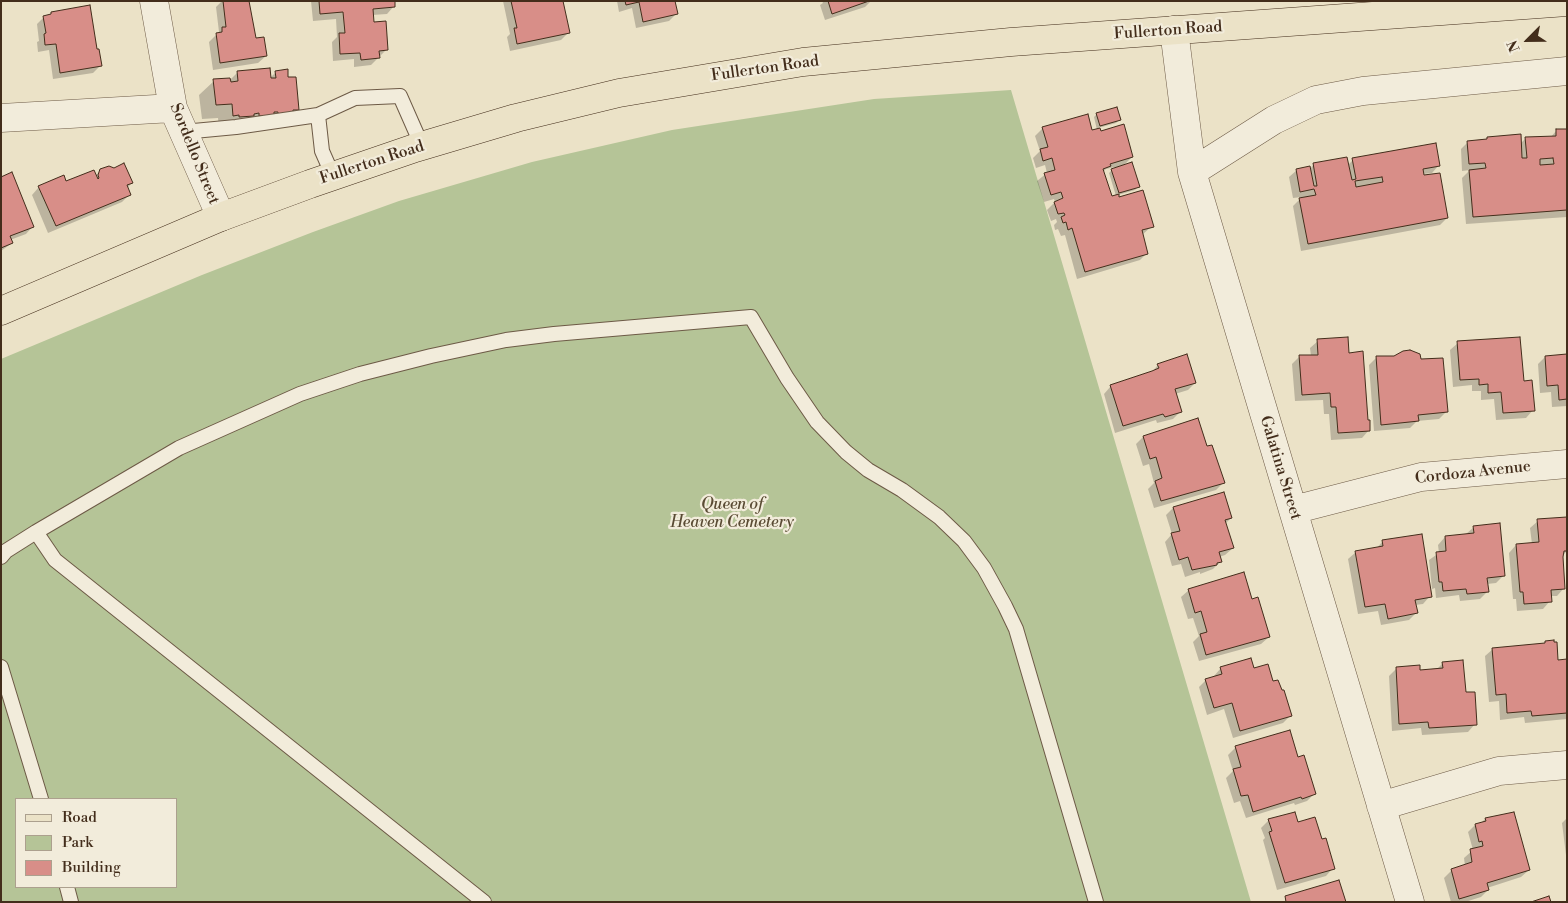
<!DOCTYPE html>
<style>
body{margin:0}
#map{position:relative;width:1568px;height:903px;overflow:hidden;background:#ebe2c7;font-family:"Libre Bodoni",serif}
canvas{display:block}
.frame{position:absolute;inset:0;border:2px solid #432d1b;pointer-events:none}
.legend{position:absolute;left:15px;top:798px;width:162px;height:90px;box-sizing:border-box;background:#f2ecdb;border:1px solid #aca08e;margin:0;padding:6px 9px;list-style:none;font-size:15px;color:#432d1b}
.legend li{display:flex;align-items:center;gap:10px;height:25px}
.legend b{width:25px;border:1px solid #aca08e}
.north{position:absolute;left:1503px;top:15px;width:50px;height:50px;-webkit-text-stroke:4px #f2ecdb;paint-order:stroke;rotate:247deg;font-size:14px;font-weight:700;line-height:20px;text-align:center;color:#432d1b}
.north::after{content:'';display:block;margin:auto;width:18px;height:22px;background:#432d1b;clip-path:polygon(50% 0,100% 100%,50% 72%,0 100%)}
</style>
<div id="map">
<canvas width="1568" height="903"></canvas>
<div class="frame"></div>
<ul class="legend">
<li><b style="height:6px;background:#ebe2c7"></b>Road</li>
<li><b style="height:14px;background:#b5c497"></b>Park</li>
<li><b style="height:14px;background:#d88e88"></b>Building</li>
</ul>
<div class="north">N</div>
</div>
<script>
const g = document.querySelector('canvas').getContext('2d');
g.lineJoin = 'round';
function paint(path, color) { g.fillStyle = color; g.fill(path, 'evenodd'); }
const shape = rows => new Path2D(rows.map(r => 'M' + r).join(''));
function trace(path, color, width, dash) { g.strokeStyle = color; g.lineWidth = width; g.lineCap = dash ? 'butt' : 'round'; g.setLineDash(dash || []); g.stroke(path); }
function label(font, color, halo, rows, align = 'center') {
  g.font = font + ' "Libre Bodoni",serif'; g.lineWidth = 4.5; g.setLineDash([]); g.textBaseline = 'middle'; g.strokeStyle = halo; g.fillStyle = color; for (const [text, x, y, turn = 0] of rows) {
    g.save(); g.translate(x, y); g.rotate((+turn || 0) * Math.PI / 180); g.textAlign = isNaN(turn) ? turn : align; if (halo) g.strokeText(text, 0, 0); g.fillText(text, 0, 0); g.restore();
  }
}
paint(shape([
 [1011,90,1251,902,1,902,1,359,202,275,313,232,399,201,532,162,672,130,874,99],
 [16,799,176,799,176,887,16,887]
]), '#b5c497');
paint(shape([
 [222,1,248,1,255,40,266,56,258,63,213,70,209,42,219,32,216,7],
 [311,1,393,1,394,6,387,14,372,15,373,23,386,50,371,65,354,67,354,59,333,61,332,42,337,37,336,19,313,21],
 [503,1,561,1,568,33,561,40,510,51,507,37,510,34],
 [617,1,674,1,676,14,669,21,636,28,632,8,619,12],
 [822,1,871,1,865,7,825,20,820,5,823,3],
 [52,13,96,50,100,66,93,73,53,79,49,50,38,52,37,42,39,41,37,24,44,17,49,16],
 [238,72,270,78,276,72,287,79,298,109,283,124,219,130,218,118,202,119,199,95,214,81,230,80],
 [1097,114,1119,120,1116,123,1098,128,1100,132,1132,157,1122,167,1138,187,1135,190,1118,195,1119,198,1152,226,1142,235,1147,253,1140,260,1077,279,1065,235,1061,236,1058,229,1055,230,1054,225,1057,222,1056,219,1051,221,1047,210,1055,202,1054,199,1044,202,1037,181,1047,173,1045,165,1036,168,1033,158,1040,151,1035,136,1043,128,1091,131,1097,130,1094,117],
 [1115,167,1109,173,1116,196,1111,198,1103,172,1106,169],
 [1567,130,1567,217,1466,224,1462,178,1470,170,1462,171,1461,149,1468,142,1484,141,1487,138,1520,144,1526,138,1550,138,1556,131],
 [1353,160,1439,165,1432,173,1423,174,1447,218,1440,225,1301,251,1293,206,1302,197,1293,198,1289,177,1297,170,1311,168,1314,164,1348,165],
 [101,170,132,183,127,188,130,194,122,202,48,233,32,195,39,187,95,176],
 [1,178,33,226,26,234,10,240,12,243,1,251],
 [1318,341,1348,354,1369,430,1362,438,1331,440,1329,414,1324,414,1323,400,1295,401,1292,364,1300,356,1311,356,1310,348],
 [1458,343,1522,382,1533,410,1526,418,1496,420,1494,399,1481,400,1481,391,1472,391,1472,385,1453,387,1450,350],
 [1567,355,1567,406,1552,407,1551,392,1540,393,1538,364,1545,357],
 [1377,357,1420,361,1446,412,1439,419,1417,421,1410,428,1374,431,1369,365],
 [1158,365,1195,383,1188,390,1175,394,1181,411,1173,419,1157,423,1156,420,1115,433,1104,394,1111,386,1151,373],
 [1143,437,1206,448,1223,483,1216,490,1154,508,1148,489,1154,483,1149,464,1143,466,1136,444],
 [1173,508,1231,518,1225,524,1233,548,1225,555,1219,557,1221,561,1213,569,1200,574,1200,572,1185,577,1181,564,1172,566,1165,542,1172,534,1166,515],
 [1538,521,1567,551,1562,556,1564,588,1557,596,1550,596,1550,601,1543,609,1517,611,1516,599,1513,599,1509,553,1516,545,1532,544,1530,528],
 [1474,527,1503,576,1496,583,1487,584,1488,591,1480,599,1460,601,1459,595,1436,598,1435,588,1432,589,1429,560,1439,553,1438,545,1445,537,1466,534],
 [1383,541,1430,596,1423,604,1415,605,1416,613,1409,620,1381,625,1378,611,1358,614,1348,559,1356,552,1376,549],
 [1189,590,1251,601,1269,637,1261,644,1199,661,1193,642,1199,636,1193,618,1188,619,1181,597],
 [1493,649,1557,661,1567,661,1567,719,1525,723,1524,717,1500,720,1499,701,1489,702,1485,656],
 [1443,663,1464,694,1475,724,1468,732,1422,735,1421,728,1392,731,1389,676,1396,669,1419,671,1436,670],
 [1221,668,1253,669,1272,683,1290,716,1283,723,1233,738,1224,709,1207,715,1199,687,1206,680,1214,677,1214,676],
 [1289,731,1298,758,1314,794,1307,801,1295,805,1294,803,1246,818,1240,801,1234,803,1226,778,1233,771,1228,755,1235,748],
 [1567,818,1567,863,1562,823],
 [1485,819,1529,870,1521,877,1487,888,1488,890,1481,897,1465,902,1451,902,1444,878,1452,870,1465,866,1464,858,1473,850,1468,832,1475,825,1481,823],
 [1269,820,1297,823,1321,841,1333,868,1326,876,1277,890,1263,840,1265,838,1261,828]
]), '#0003');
const building = shape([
 [223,1,249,1,256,38,264,37,267,56,220,63,216,33,222,32,222,27,226,27,223,1],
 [319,1,395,1,395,7,373,9,374,22,386,21,388,50,379,51,380,58,361,60,360,53,340,54,339,33,345,33,343,12,320,14,319,1],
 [511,1,563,1,570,33,517,44,514,28,517,28,511,1],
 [625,1,675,1,678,14,643,22,639,2,626,5,625,1],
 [828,1,869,1,832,14,828,1],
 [90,5,97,49,99,49,102,66,60,73,56,44,45,45,44,34,46,33,43,16,51,14,51,12,90,5],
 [270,68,271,78,276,78,275,71,288,69,288,77,296,77,299,110,293,110,293,113,278,114,278,112,274,112,274,115,259,116,259,113,254,114,254,116,239,117,239,115,233,116,232,104,216,105,213,79,230,78,231,82,238,81,237,71,270,68],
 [1117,107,1121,120,1100,126,1096,113,1117,107],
 [1088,114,1092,130,1100,128,1101,131,1124,124,1133,157,1110,164,1111,166,1103,169,1112,196,1119,194,1119,197,1143,190,1154,227,1142,230,1148,254,1085,272,1072,228,1068,230,1066,222,1063,223,1061,217,1065,215,1064,213,1058,214,1054,202,1063,198,1061,192,1051,195,1044,173,1055,170,1052,158,1043,161,1040,149,1048,147,1042,127,1088,114],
 [1556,129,1567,129,1567,210,1473,217,1469,170,1486,168,1485,163,1469,164,1467,141,1487,139,1487,137,1521,134,1522,158,1527,158,1525,137,1556,136,1556,129],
 [1553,158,1554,164,1540,165,1540,159,1553,158],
 [1436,143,1440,166,1423,169,1424,175,1440,173,1448,218,1308,244,1299,198,1316,195,1314,189,1300,192,1296,169,1310,166,1314,186,1317,186,1313,163,1347,157,1352,180,1356,179,1352,158,1436,143],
 [1382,177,1383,182,1356,187,1355,181,1382,177],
 [1132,162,1140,187,1119,193,1111,169,1132,162],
 [124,163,133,183,127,185,131,195,56,226,38,186,64,175,66,181,94,170,98,179,99,178,98,175,100,169,109,166,114,168,124,163],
 [12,172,34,227,10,236,13,243,1,248,1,177,12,172],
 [1348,337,1349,353,1363,351,1368,420,1370,420,1370,431,1338,433,1336,407,1331,407,1330,393,1302,395,1299,355,1318,355,1317,339,1348,337],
 [1520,337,1524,381,1532,380,1535,411,1503,413,1501,392,1488,393,1488,384,1479,385,1479,379,1460,380,1457,341,1520,337],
 [1410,350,1420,354,1421,359,1443,358,1448,412,1418,415,1419,421,1381,425,1376,356,1394,356,1403,351,1410,350],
 [1187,354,1196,383,1175,389,1182,412,1165,417,1163,414,1123,426,1110,385,1152,371,1159,368,1157,364,1187,354],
 [1567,354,1567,399,1559,400,1558,385,1547,386,1545,356,1567,354],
 [1198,418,1207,446,1212,445,1225,483,1161,501,1155,481,1162,478,1156,457,1150,459,1143,436,1198,418],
 [1224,492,1232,518,1225,520,1234,548,1219,552,1222,562,1217,563,1217,565,1192,570,1188,557,1179,560,1171,533,1180,531,1173,507,1224,492],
 [1567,517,1567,551,1564,551,1563,557,1565,589,1551,590,1552,602,1524,604,1523,592,1520,592,1516,544,1539,542,1537,519,1567,517],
 [1500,523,1505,576,1487,578,1489,592,1467,594,1466,589,1443,591,1442,582,1439,582,1436,552,1446,551,1445,536,1474,533,1473,526,1500,523],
 [1422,534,1432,597,1415,600,1418,613,1388,619,1385,604,1365,607,1355,551,1383,546,1382,540,1422,534],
 [1244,572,1252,599,1258,597,1270,637,1206,655,1200,634,1207,632,1201,611,1195,613,1188,589,1244,572],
 [1554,640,1554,642,1557,642,1558,660,1567,659,1567,713,1532,716,1531,711,1507,713,1506,694,1496,695,1492,648,1545,643,1545,641,1554,640],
 [1251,658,1254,668,1268,664,1273,681,1278,680,1282,690,1284,690,1292,716,1240,731,1232,703,1214,708,1205,679,1222,674,1220,667,1251,658],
 [1463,660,1466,692,1475,692,1477,725,1429,728,1428,722,1399,724,1396,667,1420,665,1420,670,1443,668,1442,662,1463,660],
 [1290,730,1298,757,1304,755,1316,794,1302,799,1301,797,1253,812,1248,795,1241,796,1233,769,1241,767,1235,746,1290,730],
 [1295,812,1298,822,1315,817,1322,839,1326,838,1335,869,1285,883,1269,832,1272,831,1268,819,1295,812],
 [1514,812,1530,870,1487,883,1489,890,1459,899,1451,869,1472,862,1470,849,1483,846,1482,841,1479,842,1475,824,1486,821,1485,818,1514,812],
 [1339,880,1346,902,1286,902,1285,896,1339,880],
 [1549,896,1551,902,1531,902,1549,896]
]);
paint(building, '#d88e88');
trace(building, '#432d1b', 1);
const lane = shape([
 [183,132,236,127,318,115],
 [333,176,322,151,318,115,355,98,400,96,422,146],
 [36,532,55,560,484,902],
 [1,557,6,551,36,532,179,448,300,394,360,374,431,356,506,340,554,334,751,317,787,378,817,422,846,452,868,470,902,490,939,517,964,541,984,568,1005,606,1016,629,1096,902],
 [1,667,41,799],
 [67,887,71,902]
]);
const street = shape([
 [154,1,173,108,221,217],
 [1174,30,1192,172,1410,902],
 [1,118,173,108],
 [1192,172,1274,120,1316,100,1363,91,1567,71],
 [1293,510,1421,477,1567,464],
 [1381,806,1499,771,1567,765]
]);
const primary = shape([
 [1,311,221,217,310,184,415,148,516,118,619,93,803,62,1011,42,1567,2]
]);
trace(lane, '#6d5a46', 16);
trace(street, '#6d5a46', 29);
trace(primary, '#432d1b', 29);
trace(lane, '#f2ecdb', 14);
trace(street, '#f2ecdb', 28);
trace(primary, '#ebe2c7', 28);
label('16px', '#432d1b', '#f2ecdb', [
 ["Fullerton Road",1168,31,-4],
 ["Fullerton Road",765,69,-8],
 ["Sordello Street",194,154,68],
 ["Fullerton Road",372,163,-18],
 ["Galatina Street",1280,468,73],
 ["Cordoza Avenue",1473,473,-6]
]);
label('italic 16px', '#5a4b34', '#f2ecdb', [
 ["Queen of",732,505],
 ["Heaven Cemetery",732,523]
]);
</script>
